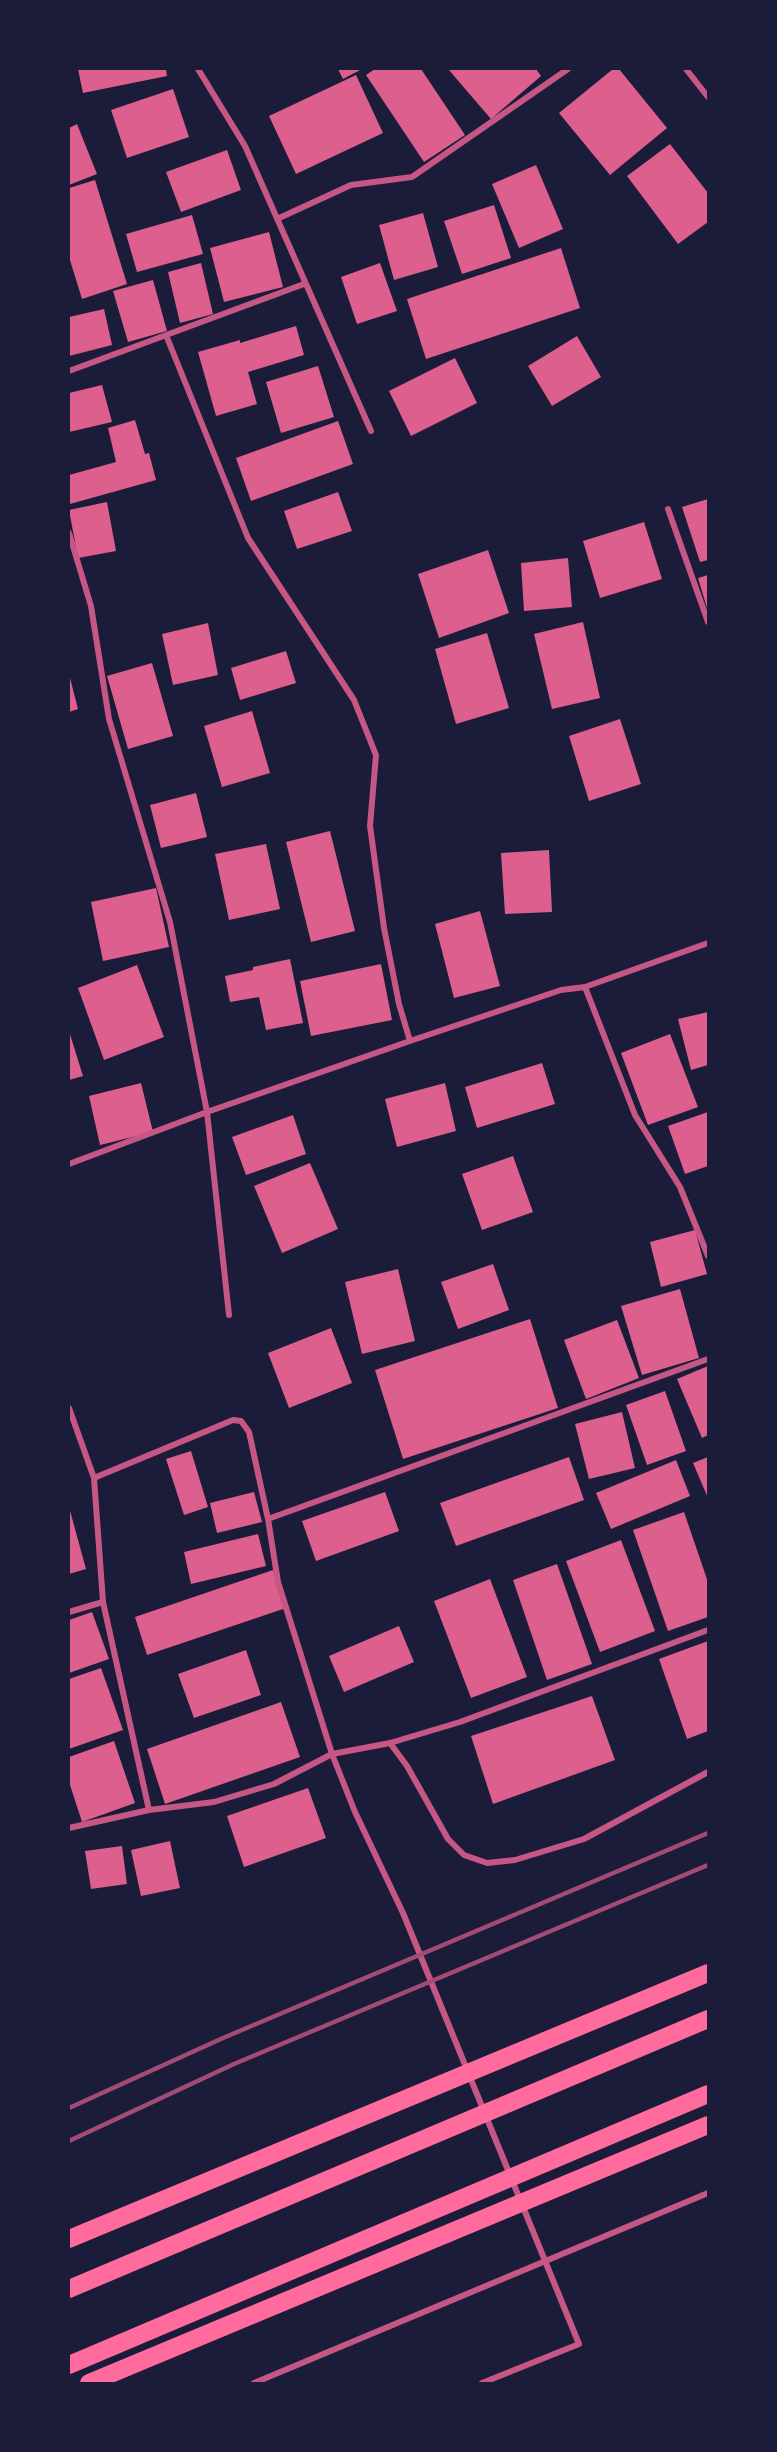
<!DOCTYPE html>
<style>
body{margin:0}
#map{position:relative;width:777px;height:2452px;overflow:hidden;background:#1b1b3a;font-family:Cabin,sans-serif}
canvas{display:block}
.frame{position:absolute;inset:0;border:70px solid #1b1b3a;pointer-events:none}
</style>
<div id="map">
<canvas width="777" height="2452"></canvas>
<div class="frame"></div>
</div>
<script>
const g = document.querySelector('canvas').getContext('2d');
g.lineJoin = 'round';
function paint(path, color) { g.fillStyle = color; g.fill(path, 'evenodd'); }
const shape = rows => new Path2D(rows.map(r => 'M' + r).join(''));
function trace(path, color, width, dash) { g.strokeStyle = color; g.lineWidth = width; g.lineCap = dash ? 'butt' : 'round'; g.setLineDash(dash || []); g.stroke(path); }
paint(shape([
 [78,69,166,69,167,76,83,93],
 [338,69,362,69,343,79],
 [375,69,421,69,465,135,424,162,366,75],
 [448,69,536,69,541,76,491,119],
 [613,69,619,69,667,128,610,175,559,113],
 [356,75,383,133,296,174,269,116],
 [173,89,189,137,127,158,111,110],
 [77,124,97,174,69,185,69,128],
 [670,144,708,193,708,222,678,244,627,176],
 [227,150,241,190,181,212,166,172],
 [536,165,563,229,519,248,492,184],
 [95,180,127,284,82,299,69,257,69,188],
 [494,205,511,258,462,274,444,221],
 [423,213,438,267,394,280,379,225],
 [192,215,203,254,137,272,126,234],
 [269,232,283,287,224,302,210,248],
 [561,248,580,308,426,359,407,299],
 [201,263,213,314,180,323,168,272],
 [380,263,397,311,357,324,341,277],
 [153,280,167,331,128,342,113,291],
 [104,309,112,345,69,356,69,317],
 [296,326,304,355,248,372,257,404,216,416,198,352,240,340,240,343],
 [577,336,601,377,552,406,528,366],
 [455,358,477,403,411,436,389,391],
 [318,366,334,417,281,433,266,382],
 [102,385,112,422,69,432,69,393],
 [135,420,145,454,149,453,156,480,70,504,69,475,116,462,108,428],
 [338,421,353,464,251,501,236,458],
 [338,492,352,531,297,549,284,511],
 [708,499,708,560,700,562,682,507],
 [107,502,116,551,78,558,69,510],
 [644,522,662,579,600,598,583,541],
 [488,550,509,613,439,638,418,574],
 [568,558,572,607,524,611,521,563],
 [708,575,708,608,707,608,698,578],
 [583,622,600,698,552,709,534,634],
 [208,623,218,675,173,685,162,634],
 [487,633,509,708,456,724,435,649],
 [286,651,296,683,240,700,231,668],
 [152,663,173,736,128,749,107,676],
 [69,674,78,709,69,712],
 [252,711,270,773,222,787,204,726],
 [620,719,641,784,589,801,569,736],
 [196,793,207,837,161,848,150,805],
 [330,831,355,931,311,942,286,842],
 [266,844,280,909,229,920,215,854],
 [549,850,552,912,505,914,501,853],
 [156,888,169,947,103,961,91,902],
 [480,911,500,986,454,998,435,924],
 [290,959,303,1023,266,1030,259,997,230,1002,225,976,253,970,253,967],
 [381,964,392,1020,311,1036,300,981],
 [137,965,164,1037,104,1060,78,988],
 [708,1012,708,1065,691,1070,678,1019],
 [69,1031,83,1076,69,1080],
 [670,1034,698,1107,648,1125,621,1053],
 [542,1063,555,1104,477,1128,465,1087],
 [141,1083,153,1132,100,1145,89,1096],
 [445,1083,456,1131,397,1147,385,1099],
 [708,1112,708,1166,685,1174,668,1126],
 [293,1115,306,1154,246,1175,232,1137],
 [513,1156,533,1212,482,1230,462,1174],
 [310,1163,338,1229,282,1253,254,1186],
 [695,1230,707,1274,661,1287,650,1242],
 [493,1264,509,1310,458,1329,441,1282],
 [398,1269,415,1341,362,1354,345,1282],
 [680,1289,699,1358,642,1375,621,1306],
 [530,1319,558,1408,403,1459,375,1370],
 [617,1320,639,1378,586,1399,564,1340],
 [331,1328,352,1383,289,1408,268,1353],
 [708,1366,708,1435,702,1438,677,1379],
 [665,1391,686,1451,647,1465,626,1405],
 [622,1412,635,1468,589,1479,575,1424],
 [191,1451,208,1507,184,1515,166,1459],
 [569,1457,584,1500,456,1546,440,1503],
 [708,1457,708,1498,693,1463],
 [676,1460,690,1496,611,1529,596,1493],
 [254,1492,262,1522,217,1533,210,1503],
 [385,1492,399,1531,316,1561,302,1521],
 [69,1507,86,1569,69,1574],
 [684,1512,708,1582,708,1617,668,1631,633,1530],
 [258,1534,266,1566,191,1584,184,1552],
 [621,1540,655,1631,600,1652,566,1561],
 [557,1564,592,1664,547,1680,513,1580],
 [273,1570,286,1608,147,1655,135,1617],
 [490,1579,527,1677,471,1698,434,1601],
 [92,1612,109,1659,69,1673,69,1620],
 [399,1626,414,1662,344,1692,329,1656],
 [708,1641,708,1731,687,1739,659,1659],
 [246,1650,261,1695,194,1718,178,1674],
 [101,1668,123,1730,69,1749,69,1679],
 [592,1696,615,1760,493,1804,471,1736],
 [281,1702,300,1757,165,1804,147,1749],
 [114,1741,135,1803,82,1822,69,1782,69,1757],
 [308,1788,326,1838,244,1867,227,1816],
 [170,1841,180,1888,141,1896,131,1850],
 [122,1846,127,1884,91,1889,85,1851]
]), '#dd5f8e');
trace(shape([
 [198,69,245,146,371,431],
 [686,69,708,97],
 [277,219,351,185,412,177,568,69],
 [166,335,248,538,354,700,376,755,370,826,384,928,399,1004,410,1041],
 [69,371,304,284],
 [668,509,708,622],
 [69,533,91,606,109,719,170,922,207,1112,229,1315],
 [585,987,635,1115,680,1187,708,1256],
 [69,1164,207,1112,410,1041,561,990,585,987,708,943],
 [69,1408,94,1478,103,1602,149,1810],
 [94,1478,233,1420,241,1421,249,1432,268,1519,278,1582,332,1754,355,1812,403,1913,579,2344,482,2383],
 [268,1519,708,1359],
 [69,1612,103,1602],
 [390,1743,407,1766,448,1839,464,1855,487,1863,515,1860,584,1839,708,1772],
 [69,1828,149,1810,214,1802,274,1784,332,1754,390,1743,460,1722,708,1630],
 [254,2383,708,2193]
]), '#c65784', 6);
trace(shape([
 [69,2239,708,1973],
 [69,2289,708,2019],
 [69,2365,708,2094],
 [89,2383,708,2125]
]), '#ff6b9d', 18);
trace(shape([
 [69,2108,223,2038,708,1833],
 [69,2141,234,2064,708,1865]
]), '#a44b75', 4.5);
</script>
